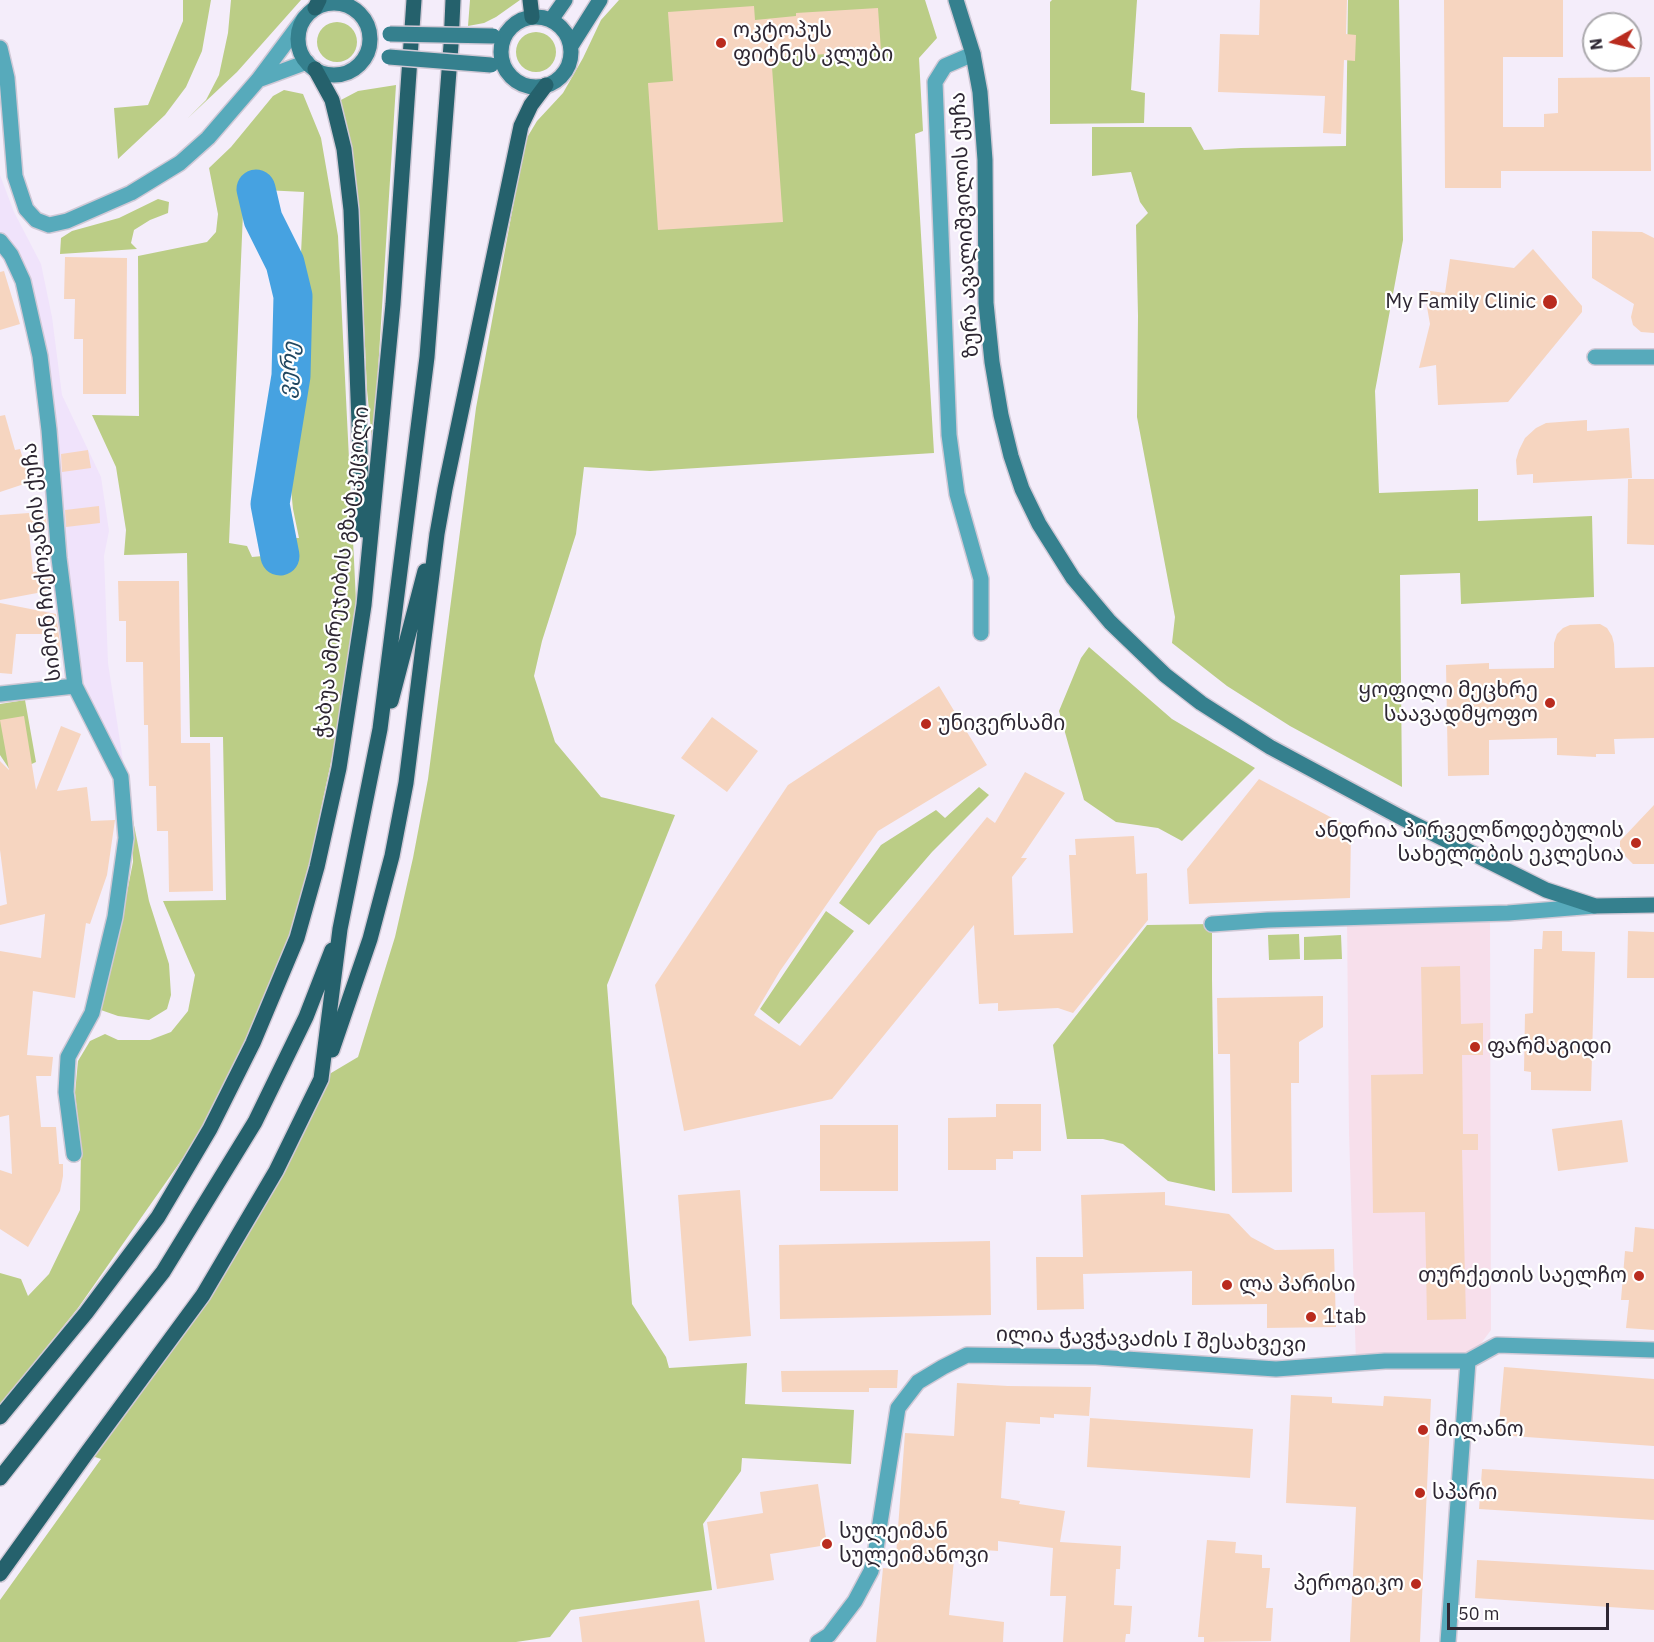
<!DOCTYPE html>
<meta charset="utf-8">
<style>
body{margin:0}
#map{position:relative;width:1654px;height:1642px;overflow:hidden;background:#f4edfa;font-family:"IBM Plex Sans",sans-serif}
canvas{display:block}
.north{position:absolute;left:1582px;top:12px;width:60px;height:60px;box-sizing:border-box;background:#fff;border:2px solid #aba9ad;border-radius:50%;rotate:262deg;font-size:16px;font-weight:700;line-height:24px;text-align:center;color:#2e2733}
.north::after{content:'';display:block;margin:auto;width:21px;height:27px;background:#b92b1e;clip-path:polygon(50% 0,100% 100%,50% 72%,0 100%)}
.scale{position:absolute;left:1447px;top:1603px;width:162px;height:27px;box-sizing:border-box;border:3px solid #2e2733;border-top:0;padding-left:8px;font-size:18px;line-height:21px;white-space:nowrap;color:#2e2733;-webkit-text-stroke:4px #fff;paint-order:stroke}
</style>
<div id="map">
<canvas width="1654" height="1642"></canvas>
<div class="north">N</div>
<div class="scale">50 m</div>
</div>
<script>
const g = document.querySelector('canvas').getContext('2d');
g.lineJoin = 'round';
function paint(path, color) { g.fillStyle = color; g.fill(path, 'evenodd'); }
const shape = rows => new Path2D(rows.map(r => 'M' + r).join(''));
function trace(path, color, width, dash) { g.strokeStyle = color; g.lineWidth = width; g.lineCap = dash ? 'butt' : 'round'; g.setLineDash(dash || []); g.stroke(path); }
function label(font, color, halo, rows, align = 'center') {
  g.font = font + ' "IBM Plex Sans","Noto Sans Georgian",sans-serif'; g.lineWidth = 4.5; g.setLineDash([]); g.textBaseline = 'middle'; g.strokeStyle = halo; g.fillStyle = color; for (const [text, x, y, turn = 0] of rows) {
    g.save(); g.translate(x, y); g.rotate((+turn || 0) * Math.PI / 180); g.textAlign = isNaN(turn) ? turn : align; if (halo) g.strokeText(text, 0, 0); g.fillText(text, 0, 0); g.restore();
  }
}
paint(shape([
 [0,175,14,212,41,264,52,317,62,395,101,477,109,531,104,556,108,663,126,780,84,684,64,557,46,357,0,236]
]), '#f0e3fb');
paint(shape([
 [1490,914,1491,1330,1468,1361,1356,1363,1349,1132,1347,918]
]), '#f7dfeb');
paint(shape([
 [183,0,211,0,202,51,186,87,165,115,118,159,114,108,148,105,183,21],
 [231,0,301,0,237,72,188,118,206,100,219,75,228,33],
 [470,0,520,0,496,17,484,23,468,26],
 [619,0,925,0,937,38,919,58,923,131,915,134,934,453,650,471,584,467,576,534,542,641,534,676,555,742,601,797,675,815,607,985,632,1304,666,1357,669,1368,747,1363,745,1404,854,1410,851,1464,742,1458,741,1471,703,1524,712,1590,571,1610,550,1637,516,1642,0,1642,0,1600,101,1459,86,1454,203,1295,321,1079,358,1057,395,937,413,858,428,779,476,408,525,141,537,121,563,93,583,58,601,20],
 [1052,0,1137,0,1131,90,1145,93,1144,123,1050,124,1050,2],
 [1348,0,1399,0,1403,240,1375,391,1379,493,1478,489,1478,521,1592,516,1594,597,1461,604,1460,573,1400,575,1402,787,1290,726,1227,686,1172,643,1175,617,1137,417,1138,316,1136,225,1148,213,1140,202,1131,172,1092,176,1092,127,1191,127,1204,150,1241,148,1346,146],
 '317 42a20 20 0 1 1 40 0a20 20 0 1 1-40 0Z',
 '516 52a20 20 0 1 1 40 0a20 20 0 1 1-40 0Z',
 [396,85,373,450,367,390,359,214,339,101,358,91],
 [284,90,303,94,321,138,338,236,356,601,335,743,310,861,286,950,247,1039,206,1125,78,1308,0,1405,0,1273,21,1279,28,1296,49,1274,80,1210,81,1149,75,1093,78,1061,90,1041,105,1034,118,1040,150,1040,171,1032,188,1011,195,975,163,901,226,900,223,737,190,737,187,553,124,555,126,530,116,467,92,415,139,416,138,256,207,242,216,232,218,214,209,168,231,147,273,96],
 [244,189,304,192,290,479,293,509,299,538,293,538,295,553,252,557,247,546,229,543],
 [158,199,169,202,168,213,150,220,134,230,131,243,137,249,60,254,61,238,72,231,119,218],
 [1089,647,1172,719,1255,768,1182,841,1158,828,1116,822,1084,800,1059,711,1081,658],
 [25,700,36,762,12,773,0,755,0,704],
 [979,787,989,795,932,852,869,925,839,903,881,845,936,810,945,818],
 [132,815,149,901,169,964,171,995,167,1009,149,1020,118,1016,98,1009,115,953,133,862],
 [826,911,854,931,779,1024,760,1009],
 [1212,924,1212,979,1215,1191,1168,1181,1123,1144,1103,1139,1067,1139,1053,1045,1147,925],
 [1299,934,1300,959,1269,960,1268,935],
 [1341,935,1342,959,1304,960,1304,937]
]), '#bbcd86');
trace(shape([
 [256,189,263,219,285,263,293,296,291,376,270,504,280,556]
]), '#46a2e1', 39);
paint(shape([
 [1260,0,1347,0,1346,34,1356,35,1355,61,1344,60,1341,134,1323,133,1325,96,1218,92,1220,34,1259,35],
 [1444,0,1563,0,1563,57,1503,57,1503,127,1544,127,1544,114,1558,113,1558,78,1650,77,1651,171,1501,171,1501,188,1445,188],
 [754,6,755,20,796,16,796,13,878,8,881,51,774,57,775,66,772,67,783,222,658,230,648,83,673,81,668,12],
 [1592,231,1642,232,1654,238,1654,333,1641,332,1633,325,1631,317,1634,304,1592,278],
 [1533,249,1582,306,1582,312,1508,402,1438,405,1436,365,1419,368,1430,324,1424,290,1445,293,1450,259,1514,268],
 [65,257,127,258,126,394,83,394,83,339,74,339,75,299,64,299],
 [4,271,20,324,0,330,0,272],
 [5,415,15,450,20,449,30,482,0,492,0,416],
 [1587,420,1587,431,1629,428,1632,478,1533,483,1533,474,1517,475,1516,460,1519,450,1525,438,1536,428,1546,423],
 [88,450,91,468,62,472,61,454],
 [1628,479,1654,479,1654,545,1627,544],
 [99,506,100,523,66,527,65,510],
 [29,513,30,515,46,514,47,530,29,532,33,572,51,569,53,590,0,600,0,515],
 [118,581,179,581,181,743,210,743,213,891,169,892,168,831,157,831,156,786,149,786,148,725,144,725,143,662,126,662,126,621,119,621],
 [0,603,56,614,61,650,47,650,47,634,16,634,12,674,0,673],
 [1600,624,1607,628,1612,636,1614,644,1615,668,1654,667,1654,738,1614,739,1615,754,1596,754,1596,757,1557,755,1557,738,1489,740,1489,775,1448,776,1446,665,1489,663,1489,669,1554,668,1554,643,1557,634,1563,628,1570,625],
 [939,686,987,765,878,831,780,971,754,1015,800,1046,987,817,995,823,1025,772,1065,793,1021,858,1027,858,1012,877,1014,935,1073,933,1069,855,1076,855,1075,839,1134,836,1136,874,1147,873,1148,920,1073,1013,1058,1008,998,1011,998,1003,979,1004,974,925,832,1099,684,1131,655,985,788,785],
 [24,716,36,790,61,726,81,734,57,791,87,787,91,821,115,820,107,875,90,924,86,923,75,998,33,991,27,1055,53,1057,51,1076,36,1076,41,1127,56,1127,59,1164,63,1164,63,1176,60,1191,28,1247,0,1229,0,1170,12,1174,9,1115,0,1117,0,951,41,958,45,914,0,925,0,906,7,904,0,850,0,761,9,770,0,720],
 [712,717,758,751,727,792,681,758],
 [1259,779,1351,828,1350,898,1189,904,1187,869],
 [1654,805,1654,864,1633,864,1620,851,1620,841],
 [1543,931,1562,931,1562,951,1595,952,1591,1091,1531,1090,1531,1072,1524,1071,1525,1014,1533,1013,1534,949,1542,949],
 [1628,931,1654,932,1654,978,1627,978],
 [1460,966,1461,1024,1483,1023,1483,1055,1462,1055,1463,1134,1478,1134,1478,1150,1462,1150,1466,1319,1427,1320,1425,1212,1373,1213,1371,1075,1423,1074,1421,967],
 [1323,996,1323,1027,1299,1042,1299,1083,1291,1083,1292,1192,1232,1193,1230,1054,1218,1054,1217,998],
 [996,1104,1041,1104,1041,1151,1013,1151,1013,1159,996,1159,996,1170,948,1170,948,1118,996,1117],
 [1622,1120,1628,1162,1558,1171,1552,1129],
 [820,1125,898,1125,898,1191,820,1191],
 [740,1190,751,1336,689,1341,678,1195],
 [1165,1192,1165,1205,1229,1214,1251,1237,1275,1250,1334,1249,1336,1327,1267,1328,1267,1304,1192,1305,1192,1271,1083,1274,1084,1309,1037,1310,1036,1257,1083,1257,1081,1195],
 [1635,1227,1654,1229,1654,1330,1626,1328,1629,1300,1621,1300,1625,1251,1633,1252],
 [990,1241,991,1315,780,1319,779,1245],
 [1504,1367,1654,1379,1654,1446,1498,1435],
 [898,1370,897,1388,869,1388,869,1392,782,1392,781,1371],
 [957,1383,1008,1386,1091,1387,1089,1416,1054,1414,1054,1418,1040,1417,1040,1424,1006,1422,1001,1498,1020,1501,1019,1504,1065,1511,1060,1542,1121,1546,1120,1569,1116,1569,1114,1605,1132,1606,1130,1634,1126,1634,1125,1642,1063,1642,1066,1596,1050,1596,1053,1548,998,1541,998,1551,955,1548,949,1615,1004,1622,1003,1642,876,1642,883,1568,895,1569,905,1433,954,1436],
 [1291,1395,1332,1397,1332,1403,1383,1406,1384,1396,1431,1399,1420,1642,1350,1642,1356,1507,1286,1503],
 [1090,1418,1253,1429,1250,1478,1087,1467],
 [1482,1469,1654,1479,1654,1520,1479,1509],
 [818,1484,827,1545,770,1554,774,1580,717,1589,707,1522,763,1513,760,1492],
 [1207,1540,1236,1542,1235,1553,1262,1555,1262,1568,1270,1568,1266,1608,1273,1608,1271,1641,1204,1642,1204,1637,1198,1637],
 [1477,1560,1654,1570,1654,1610,1475,1598],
 [699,1600,705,1642,582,1642,579,1617]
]), '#f6d5c0');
const minor = shape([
 [973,54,945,66,935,82,949,435,957,494,981,579,981,633],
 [0,241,11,255,23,281,40,356,49,430,59,558,75,686,121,777,126,838,115,917,92,1013,68,1057,66,1092,74,1154],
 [1595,357,1654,357],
 [0,694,75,686],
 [1212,924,1268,920,1508,913,1595,906],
 [818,1642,829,1635,855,1601,871,1571,875,1555,898,1408,918,1382,943,1367,967,1355,1096,1357,1276,1369,1385,1361,1468,1361,1497,1345,1654,1350],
 [1448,1642,1468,1361]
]);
const tertiary = shape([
 [0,48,7,78,15,176,26,209,36,220,49,225,67,221,131,193,180,163,208,138,258,80,305,17],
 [258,80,307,62]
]);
const secondary = shape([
 [956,0,973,54,980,92,985,160,986,303,992,362,1001,415,1011,456,1022,489,1039,524,1073,578,1110,622,1165,675,1201,703,1270,747,1402,818,1546,890,1595,906,1654,905],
 '298 39a36 36 0 1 1 72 0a36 36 0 1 1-72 0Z',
 '501 52a35 35 0 1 1 70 0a35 35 0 1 1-70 0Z',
 [551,20,565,0],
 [571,46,600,0]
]);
const primary = shape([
 [530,0,532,17],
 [315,8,319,0],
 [315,69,332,100,344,149,351,210,363,530],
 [391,701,425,571],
 [332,1050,370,939,392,856,406,783,437,534,445,489,521,126,531,105,546,85],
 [0,1417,86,1313,158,1217,210,1129,253,1043,297,938,317,867,339,768,364,605,393,304,414,0],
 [0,1478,163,1272,255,1122,306,1017,332,950],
 [0,1574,86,1454,203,1295,276,1171,321,1079,340,929,380,729,427,357,451,45,453,0]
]);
trace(minor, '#d0c9d6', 18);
trace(tertiary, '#d0c9d6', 18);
trace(secondary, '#d0c9d6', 18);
trace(primary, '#d0c9d6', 18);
trace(minor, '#57aabb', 15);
trace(tertiary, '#57aabb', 15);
trace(secondary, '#35808e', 15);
trace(primary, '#25616c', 15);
const secondaryBridge = shape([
 [390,34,493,36],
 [389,57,491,65]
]);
trace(secondaryBridge, '#d0c9d6', 18, []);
trace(secondaryBridge, '#35808e', 15);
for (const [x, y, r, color] of [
 [721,43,6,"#b92b1e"],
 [1550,302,8,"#b92b1e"],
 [1550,703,6,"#b92b1e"],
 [926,724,6,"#b92b1e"],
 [1636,843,6,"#b92b1e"],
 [1475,1047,6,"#b92b1e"],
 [1639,1276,6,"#b92b1e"],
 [1227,1285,6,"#b92b1e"],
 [1311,1317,6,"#b92b1e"],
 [1423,1430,6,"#b92b1e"],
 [1420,1493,6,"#b92b1e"],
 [827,1544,6,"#b92b1e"],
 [1416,1584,6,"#b92b1e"]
]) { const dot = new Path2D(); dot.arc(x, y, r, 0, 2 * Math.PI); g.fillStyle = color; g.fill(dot); trace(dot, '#fff', 2); }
label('21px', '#2e2733', '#fff', [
 ["ოკტოპუს",733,31],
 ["ფიტნეს კლუბი",733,55],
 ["My Family Clinic",1536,302,"right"],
 ["ყოფილი მეცხრე",1538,691,"right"],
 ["საავადმყოფო",1538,715,"right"],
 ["უნივერსამი",938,724],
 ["ანდრია პირველწოდებულის",1624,831,"right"],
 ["სახელობის ეკლესია",1624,855,"right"],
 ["ფარმაგიდი",1487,1047],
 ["თურქეთის საელჩო",1627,1276,"right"],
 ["ლა პარისი",1239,1285],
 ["1tab",1323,1317],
 ["მილანო",1435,1430],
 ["სპარი",1432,1493],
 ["სულეიმან",839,1532],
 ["სულეიმანოვი",839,1556],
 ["პეროგიკო",1404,1584,"right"]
], 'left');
label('21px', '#2e2733', '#fff', [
 ["ზურა ავალიშვილის ქუჩა",965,225,-93],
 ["სიმონ ჩიქოვანის ქუჩა",42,562,-96],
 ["ჭაბუა ამირეჯიბის გზატკეცილი",342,572,-83],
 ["ილია ჭავჭავაძის I შესახვევი",1151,1340,2]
]);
label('italic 22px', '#214761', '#fff', [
 ["ვერე",289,370,-85]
]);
</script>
